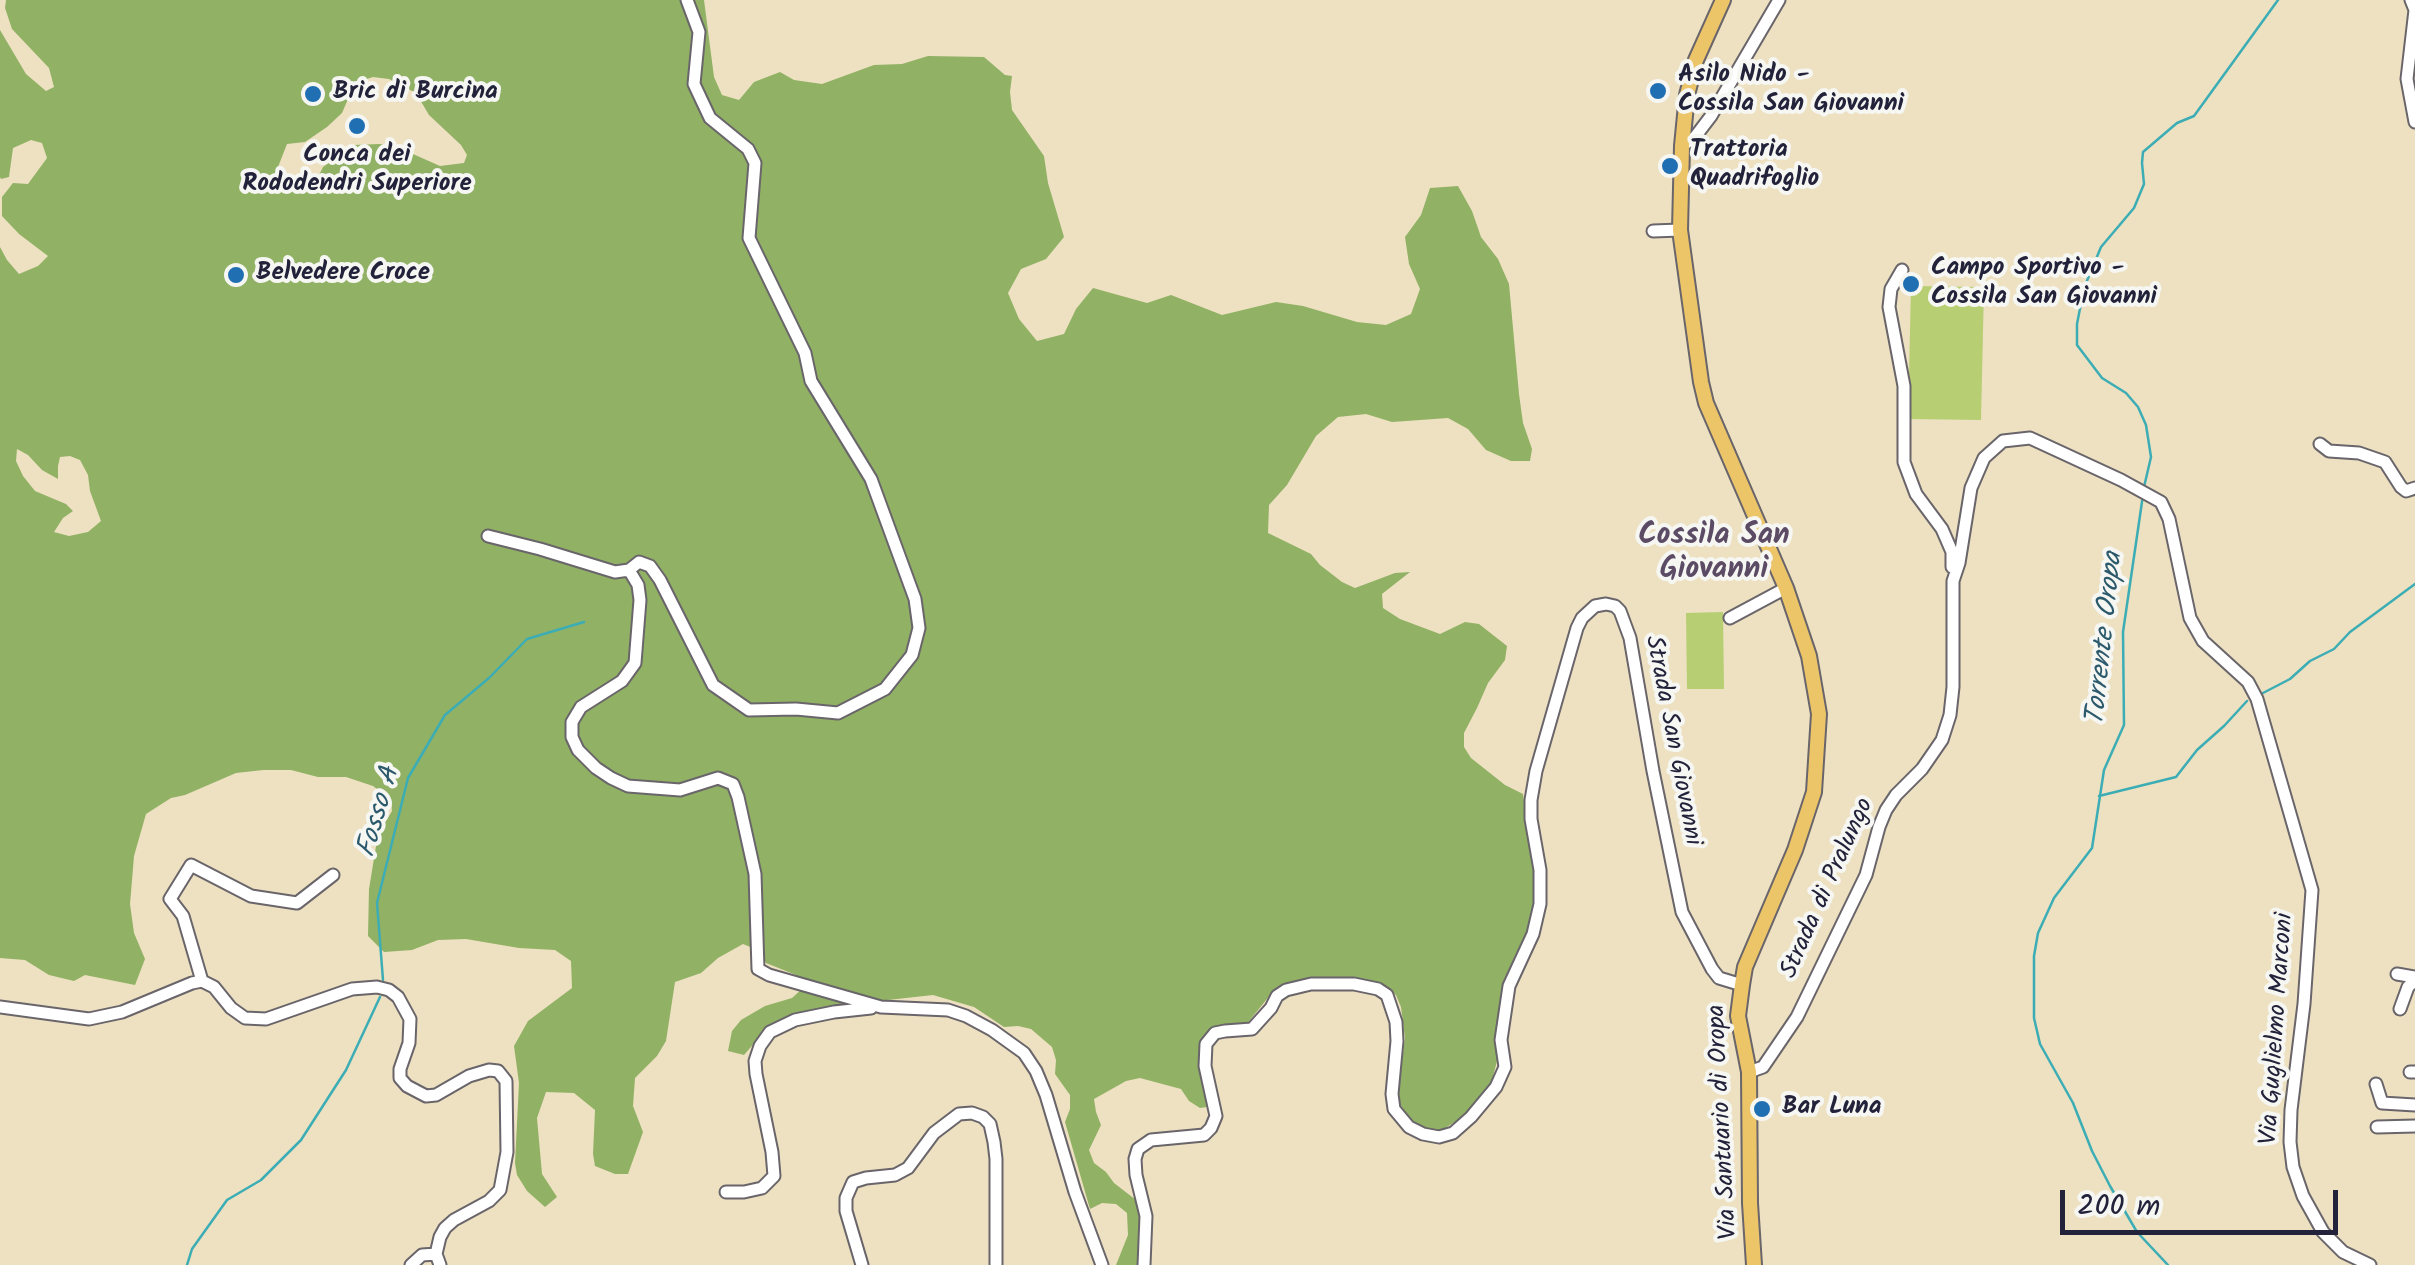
<!DOCTYPE html>
<style>
body{margin:0}
#map{position:relative;width:2415px;height:1265px;overflow:hidden;background:#ede1c1;font-family:Kalam,sans-serif}
canvas{display:block}
.scale{position:absolute;left:2060px;top:1190px;width:278px;height:45px;box-sizing:border-box;border:5px solid #22223b;border-top:0;padding-left:12px;font-size:30px;line-height:35px;white-space:nowrap;color:#22223b;-webkit-text-stroke:8px #f6f6f2;paint-order:stroke}
</style>
<div id="map">
<canvas width="2415" height="1265"></canvas>
<div class="scale">200 m</div>
</div>
<script>
const g = document.querySelector('canvas').getContext('2d');
g.lineJoin = 'round';
function paint(path, color) { g.fillStyle = color; g.fill(path, 'evenodd'); }
const shape = rows => new Path2D(rows.map(r => 'M' + r).join(''));
function trace(path, color, width, dash) { g.strokeStyle = color; g.lineWidth = width; g.lineCap = dash ? 'butt' : 'round'; g.setLineDash(dash || []); g.stroke(path); }
function label(font, color, halo, rows, align = 'center') {
  g.font = font + ' Kalam,sans-serif'; g.lineWidth = 8; g.setLineDash([]); g.textBaseline = 'middle'; g.strokeStyle = halo; g.fillStyle = color; for (const [text, x, y, turn = 0] of rows) {
    g.save(); g.translate(x, y); g.rotate((+turn || 0) * Math.PI / 180); g.textAlign = isNaN(turn) ? turn : align; if (halo) g.strokeText(text, 0, 0); g.fillText(text, 0, 0); g.restore();
  }
}
paint(shape([
 [1911,286,1984,287,1981,420,1908,419],
 [1723,612,1724,689,1687,689,1686,613]
]), '#b7ce73');
paint(shape([
 [6,0,704,0,714,77,722,95,739,100,754,82,780,72,794,80,822,84,874,65,902,64,928,56,984,57,1005,75,1012,76,1010,92,1012,110,1044,156,1048,183,1064,237,1046,259,1021,269,1008,293,1019,319,1037,341,1064,334,1076,309,1093,288,1147,303,1171,295,1222,315,1276,302,1303,306,1357,322,1386,325,1411,314,1420,289,1409,264,1405,237,1421,215,1430,188,1458,186,1472,211,1481,237,1498,259,1509,284,1519,394,1523,423,1532,449,1530,461,1511,461,1486,450,1468,429,1448,418,1392,422,1366,414,1338,417,1316,436,1287,485,1269,505,1268,533,1311,554,1320,565,1342,582,1355,588,1395,573,1410,572,1382,594,1383,608,1400,619,1440,634,1465,622,1479,624,1507,646,1505,660,1488,683,1477,708,1464,733,1464,747,1471,758,1505,785,1523,794,1535,881,1534,903,1528,928,1503,982,1495,1035,1497,1061,1490,1088,1458,1120,1445,1128,1435,1131,1418,1125,1408,1116,1400,1104,1398,1091,1405,1038,1401,1007,1396,995,1385,986,1354,978,1297,980,1271,994,1245,1026,1229,1024,1213,1028,1204,1036,1199,1064,1209,1103,1207,1107,1200,1108,1189,1101,1181,1089,1140,1078,1126,1081,1094,1099,1096,1112,1101,1125,1089,1150,1094,1163,1106,1172,1114,1183,1136,1200,1141,1223,1139,1265,1116,1265,1128,1235,1127,1213,1116,1204,1102,1203,1090,1209,1065,1122,1070,1109,1070,1095,1055,1074,1056,1060,1052,1047,1031,1029,1018,1026,1004,1027,974,1007,933,995,825,1007,801,1013,774,1025,762,1034,744,1055,728,1051,732,1031,741,1020,765,1006,792,998,803,988,796,975,766,963,760,951,743,944,718,958,701,973,675,982,666,1041,657,1056,635,1078,633,1106,643,1132,628,1174,615,1174,595,1166,593,1154,595,1110,574,1093,546,1092,537,1118,542,1174,557,1197,545,1207,527,1191,517,1175,515,1163,519,1083,514,1046,528,1021,572,988,571,961,555,950,519,948,466,939,438,940,412,950,384,952,368,936,369,889,378,834,392,811,391,800,373,786,346,777,318,777,291,770,263,770,236,773,185,795,171,798,146,814,134,856,130,904,134,933,145,959,135,985,85,975,74,981,49,975,25,960,0,958,0,247,7,260,19,274,38,266,48,256,19,234,2,216,2,197,13,183,28,184,47,158,42,143,31,140,13,148,9,177,1,179,0,177,0,30,26,74,46,91,54,87,49,68,12,29,5,8],
 [373,77,389,79,416,93,429,115,461,145,467,155,464,163,440,166,404,150,380,144,353,145,323,167,316,181,289,191,277,191,274,189,276,172,287,144,305,142,327,127,342,113,348,99,364,80],
 [17,449,28,455,42,470,58,479,58,466,60,457,70,456,80,460,88,475,90,491,101,521,88,532,69,536,54,532,63,518,73,511,66,504,35,491,23,476,16,461]
]), '#91b165');
trace(shape([
 [2144,487,2151,457,2146,425,2138,407,2126,393,2102,378,2077,345,2077,324,2084,288,2101,247,2134,208,2144,184,2142,163,2143,152,2177,123,2194,116,2278,0],
 [2143,495,2123,632,2124,725,2104,770,2092,848,2054,898,2038,933,2034,956,2034,1018,2040,1044,2073,1103,2092,1151,2110,1186,2137,1232,2168,1265],
 [2263,693,2290,679,2310,661,2334,649,2350,632,2415,584],
 [2099,796,2176,777,2197,750,2224,726,2247,701],
 [383,980,377,903,408,778,445,715,489,678,527,639,584,622],
 [187,1265,192,1249,227,1200,261,1180,301,1140,346,1070,380,997]
]), '#3cadb5', 2.5);
const minor = shape([
 [2411,0,2415,10,2407,79,2415,122],
 [1682,146,1695,137,1711,116,1779,0],
 [1653,231,1680,230],
 [1902,270,1891,289,1889,307,1904,386,1904,462,1916,494,1942,529,1952,552,1952,567],
 [2320,444,2329,451,2359,453,2385,462,2401,487,2406,491,2415,488],
 [488,536,540,549,615,572,629,570,638,585,640,600,635,663,622,681,581,707,572,722,572,737,578,750,596,768,611,778,628,786,680,790,718,778,733,784,738,797,755,874,758,969,769,975,881,1007,948,1010,966,1016,992,1030,1024,1053,1036,1071,1046,1095,1075,1192,1102,1265],
 [629,570,639,562,650,566,660,580,713,685,749,710,796,709,838,713,885,689,912,655,919,628,915,599,871,479,811,381,805,353,749,238,755,163,748,149,710,118,694,84,699,32,687,0],
 [1730,618,1786,588],
 [2397,974,2415,977],
 [202,981,183,916,170,899,191,865,251,896,297,903,333,875],
 [0,1007,89,1019,122,1012,192,983,202,981,214,987,231,1008,245,1018,266,1019,352,989,377,987,389,990,398,997,410,1019,409,1043,400,1069,400,1078,407,1086,426,1096,436,1095,469,1076,489,1070,498,1071,506,1081,507,1152,500,1190,489,1201,454,1220,445,1228,440,1237,436,1254,440,1265],
 [2400,1009,2408,987,2415,980],
 [1749,1072,1763,1067,1797,1017,1866,875,1879,827,1886,810,1896,795,1922,769,1942,740,1950,715,1953,687,1953,581,1959,563,1971,488,1984,458,2003,441,2030,438,2121,480,2161,502,2169,519,2190,618,2203,641,2248,682,2257,699,2312,890,2304,1004,2291,1110,2290,1142,2293,1167,2303,1196,2323,1232,2343,1252,2370,1265],
 [2410,1072,2415,1072],
 [2376,1084,2382,1103,2415,1105],
 [2377,1127,2415,1126],
 [726,1192,744,1192,762,1188,774,1176,772,1152,756,1074,755,1061,760,1046,770,1032,795,1020,834,1012,871,1008],
 [411,1265,422,1255,436,1254],
 [862,1265,846,1211,846,1198,853,1182,866,1178,895,1175,908,1168,934,1133,959,1114,972,1113,983,1117,990,1124,994,1142,996,1159,996,1265],
 [1144,1265,1146,1216,1136,1175,1135,1159,1138,1149,1151,1140,1204,1135,1211,1128,1216,1116,1205,1066,1206,1044,1215,1033,1225,1031,1252,1029,1271,1008,1277,996,1286,990,1311,984,1354,984,1378,989,1387,995,1396,1022,1397,1041,1392,1094,1394,1109,1409,1127,1423,1134,1439,1137,1453,1133,1471,1117,1496,1087,1505,1067,1501,1040,1509,986,1533,934,1540,904,1540,870,1531,819,1531,800,1536,771,1577,628,1582,618,1595,606,1606,604,1615,606,1620,611,1630,638,1653,771,1682,912,1712,969,1719,978,1742,985]
]);
const major = shape([
 [1723,0,1696,60,1687,95,1682,146,1680,230,1701,382,1706,403,1786,588,1809,656,1819,714,1814,792,1795,850,1745,967,1742,985,1738,1016,1749,1072,1750,1203,1754,1265]
]);
trace(minor, '#69656a', 15);
trace(major, '#69656a', 18);
trace(minor, '#fff', 11);
trace(major, '#edc569', 14);
for (const [x, y, r, color] of [
 [1658,91,10,"#1f6fb2"],
 [313,94,10,"#1f6fb2"],
 [357,126,10,"#1f6fb2"],
 [1670,166,10,"#1f6fb2"],
 [236,275,10,"#1f6fb2"],
 [1911,284,10,"#1f6fb2"],
 [1762,1109,10,"#1f6fb2"]
]) { const dot = new Path2D(); dot.arc(x, y, r, 0, 2 * Math.PI); g.fillStyle = color; g.fill(dot); trace(dot, '#f6f6f2', 4); }
label('bold 25px', '#22223b', '#f6f6f2', [
 ["Asilo Nido -",1678,77],
 ["Cossila San Giovanni",1678,106],
 ["Bric di Burcina",333,94],
 ["Trattoria",1690,152],
 ["Quadrifoglio",1690,181],
 ["Conca dei",357,157,"center"],
 ["Rododendri Superiore",357,186,"center"],
 ["Campo Sportivo -",1931,270],
 ["Cossila San Giovanni",1931,299],
 ["Belvedere Croce",256,275],
 ["Bar Luna",1782,1109]
], 'left');
label('25px', '#22223b', '#f6f6f2', [
 ["Strada San Giovanni",1671,741,79],
 ["Strada di Pralungo",1829,889,-66],
 ["Via Guglielmo Marconi",2279,1029,-86],
 ["Via Santuario di Oropa",1725,1122,-93]
]);
label('italic 28px', '#2c5a6c', '#f6f6f2', [
 ["Torrente Oropa",2107,639,-84],
 ["Fosso A",381,813,-74]
]);
label('bold 30px', '#5b4b64', '#f6f6f2', [
 ["Cossila San",1714,538],
 ["Giovanni",1714,572]
]);
</script>
